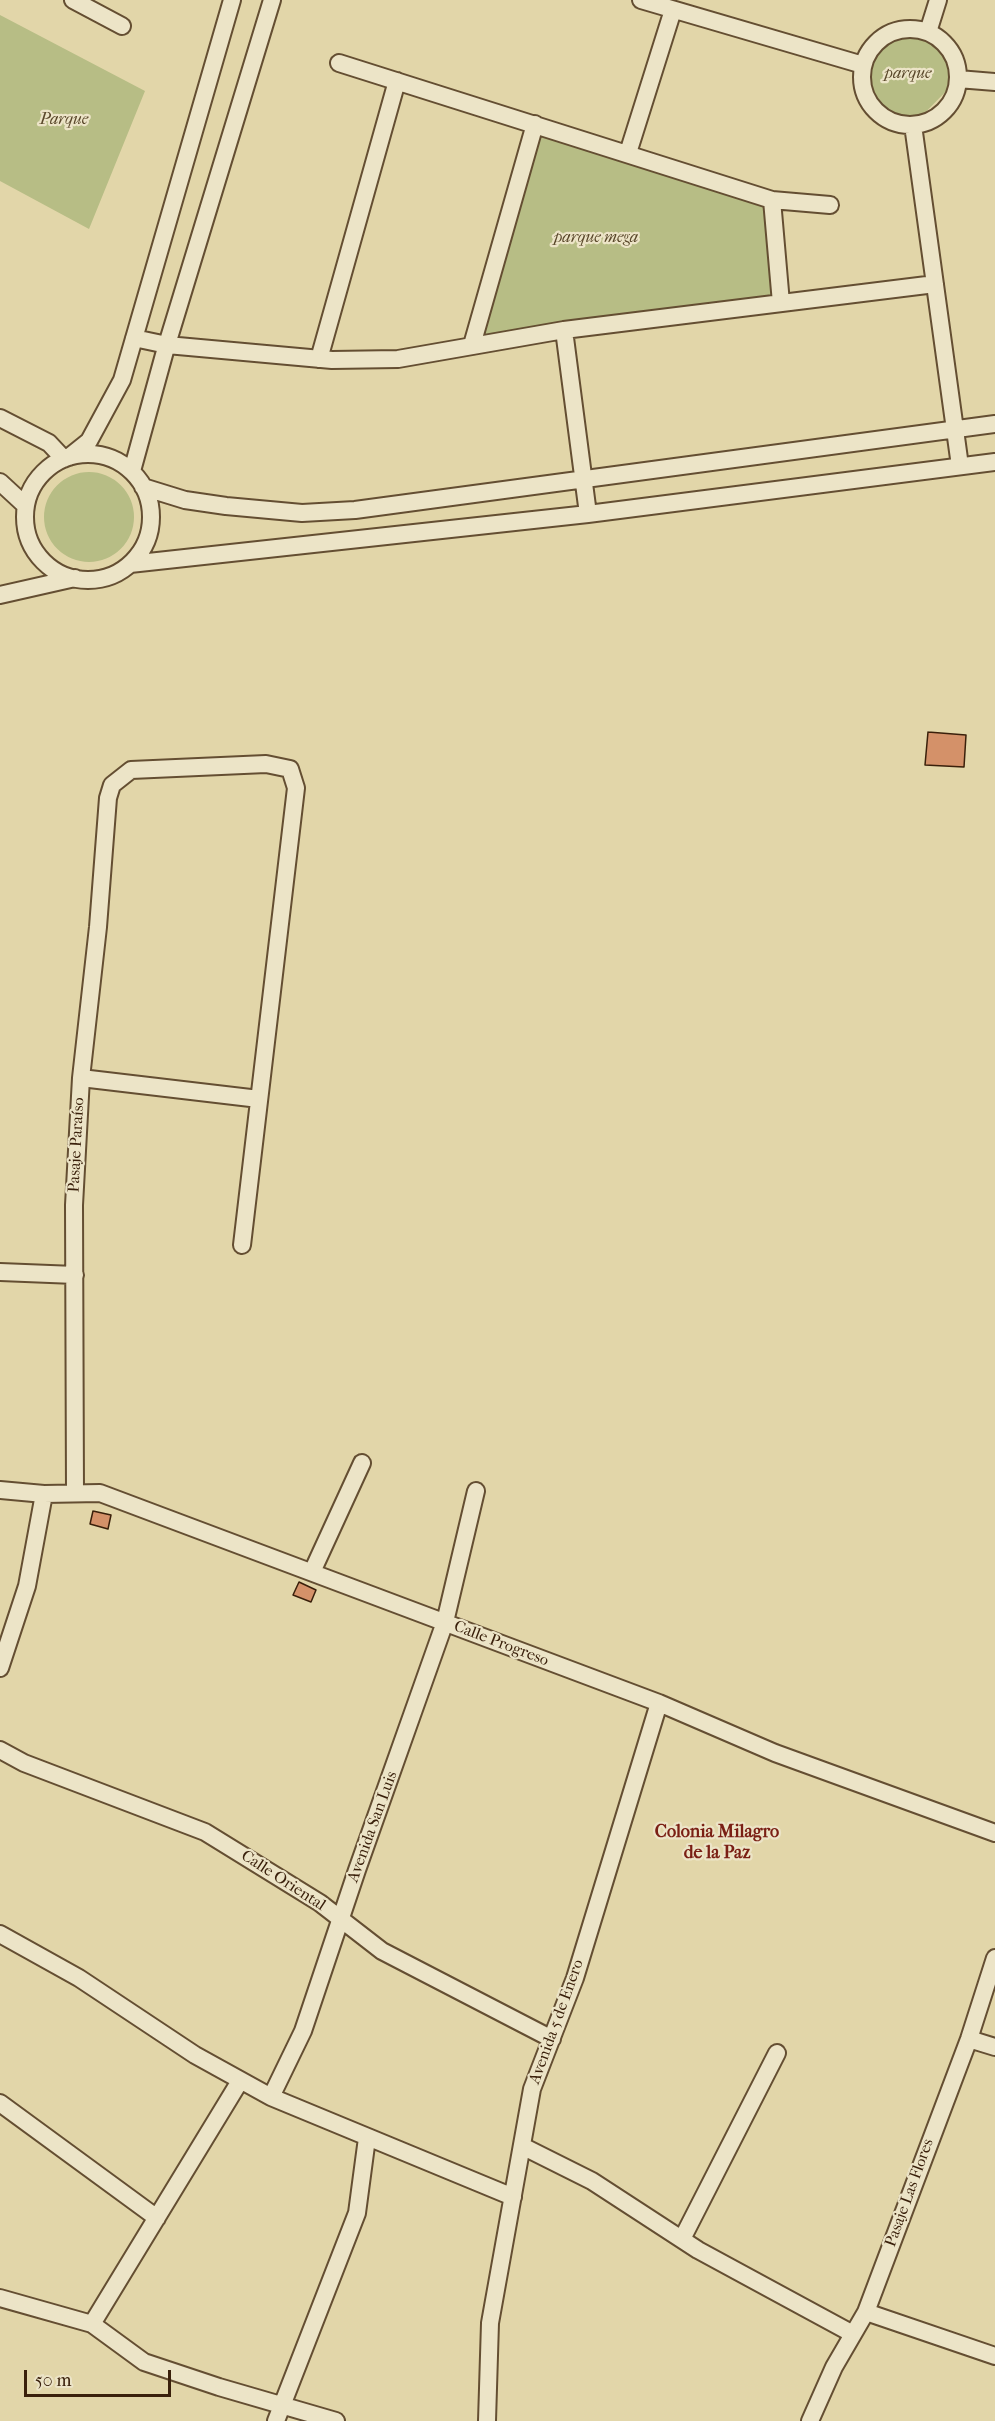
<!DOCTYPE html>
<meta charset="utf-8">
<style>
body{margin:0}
#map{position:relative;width:995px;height:2421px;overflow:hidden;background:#e2d6a9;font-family:"IM FELL French Canon",serif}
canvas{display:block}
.scale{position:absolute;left:24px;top:2370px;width:147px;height:27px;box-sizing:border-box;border:3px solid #3a200b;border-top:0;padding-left:8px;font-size:18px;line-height:21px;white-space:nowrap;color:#3a200b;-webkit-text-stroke:4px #ece4c7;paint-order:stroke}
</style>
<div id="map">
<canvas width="995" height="2421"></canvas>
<div class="scale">50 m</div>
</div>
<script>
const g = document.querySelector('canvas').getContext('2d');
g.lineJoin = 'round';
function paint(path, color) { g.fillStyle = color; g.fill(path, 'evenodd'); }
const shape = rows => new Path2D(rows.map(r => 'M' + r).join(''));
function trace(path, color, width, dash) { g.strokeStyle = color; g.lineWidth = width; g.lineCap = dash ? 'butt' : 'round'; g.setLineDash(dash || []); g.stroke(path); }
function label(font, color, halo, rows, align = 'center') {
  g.font = font + ' "IM FELL French Canon",serif'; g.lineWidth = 4.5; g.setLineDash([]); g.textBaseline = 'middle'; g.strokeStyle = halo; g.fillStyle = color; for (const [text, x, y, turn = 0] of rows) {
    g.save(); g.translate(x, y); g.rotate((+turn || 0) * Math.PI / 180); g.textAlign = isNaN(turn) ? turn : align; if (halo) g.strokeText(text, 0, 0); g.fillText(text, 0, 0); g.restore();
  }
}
paint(shape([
 [0,15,145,91,89,229,0,181],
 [893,31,928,32,958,79,913,125,873,108,867,55],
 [535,124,772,200,781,303,472,345],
 '44 517a45 45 0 1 1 90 0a45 45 0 1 1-90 0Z'
]), '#b7bd85');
const building = shape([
 [928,732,966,735,964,767,925,765,928,732],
 [93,1511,111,1515,108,1529,90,1524,93,1511],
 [299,1582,316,1590,311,1602,293,1595,299,1582]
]);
paint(building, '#d49169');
trace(building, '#3a200b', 1.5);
const minor = shape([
 [73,0,122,26],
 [641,0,863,65],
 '862 77a48 48 0 1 1 96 0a48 48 0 1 1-96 0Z',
 [928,32,938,0],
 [339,63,772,200,830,205],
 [958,79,995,82],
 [913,125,960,466],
 [628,153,673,10],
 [772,200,781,303],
 [564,330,588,514],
 [134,338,167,345,332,360,398,359,564,330,935,284],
 [472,345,535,124],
 [319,359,397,81],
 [0,418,49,443,64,459],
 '25 517a63 63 0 1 1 126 0a63 63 0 1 1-126 0Z',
 [69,457,89,441,122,380,232,0],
 [132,471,165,351,272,0],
 [0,482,26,506],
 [143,487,185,500,226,506,302,513,355,510,995,424],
 [130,564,588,514,995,462],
 [0,595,75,578],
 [81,1078,259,1099],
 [0,1272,75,1275],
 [0,1490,44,1494,100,1493,659,1703,775,1753,995,1833],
 [75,1493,74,1205,81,1078,98,927,108,798,112,785,131,770,266,764,290,769,296,788,242,1245],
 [312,1572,362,1463],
 [0,1668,27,1586,44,1494],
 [0,1750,24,1763,205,1832,320,1903,382,1951,552,2039],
 [0,1934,79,1978,195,2055,271,2097,513,2197],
 [969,2039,995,2047],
 [271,2097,303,2031,357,1870,445,1622,476,1491],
 [0,2103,157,2218],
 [522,2146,592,2181,698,2250,853,2334],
 [682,2239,777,2053],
 [0,2298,92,2324,144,2362,219,2387,336,2421],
 [866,2312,995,2356],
 [92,2324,240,2081],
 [276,2421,357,2213,367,2138],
 [487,2421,490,2323,532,2089,575,1978,659,1703],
 [810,2421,834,2367,866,2312,969,2039,995,1958]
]);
trace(minor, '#644e32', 20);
trace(minor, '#ece4c7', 16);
label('italic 16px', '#59472a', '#ece4c7', [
 ["parque",908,74],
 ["Parque",64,120],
 ["parque mega",596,238]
]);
label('16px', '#3a200b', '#ece4c7', [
 ["Pasaje Paraíso",77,1145,-87],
 ["Calle Progreso",501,1644,21],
 ["Avenida San Luis",373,1827,-70],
 ["Calle Oriental",283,1881,33],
 ["Avenida 5 de Enero",557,2022,-70],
 ["Pasaje Las Flores",910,2193,-70]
]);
label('bold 18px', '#7a1f14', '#ece4c7', [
 ["Colonia Milagro",717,1833],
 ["de la Paz",717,1854]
]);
</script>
